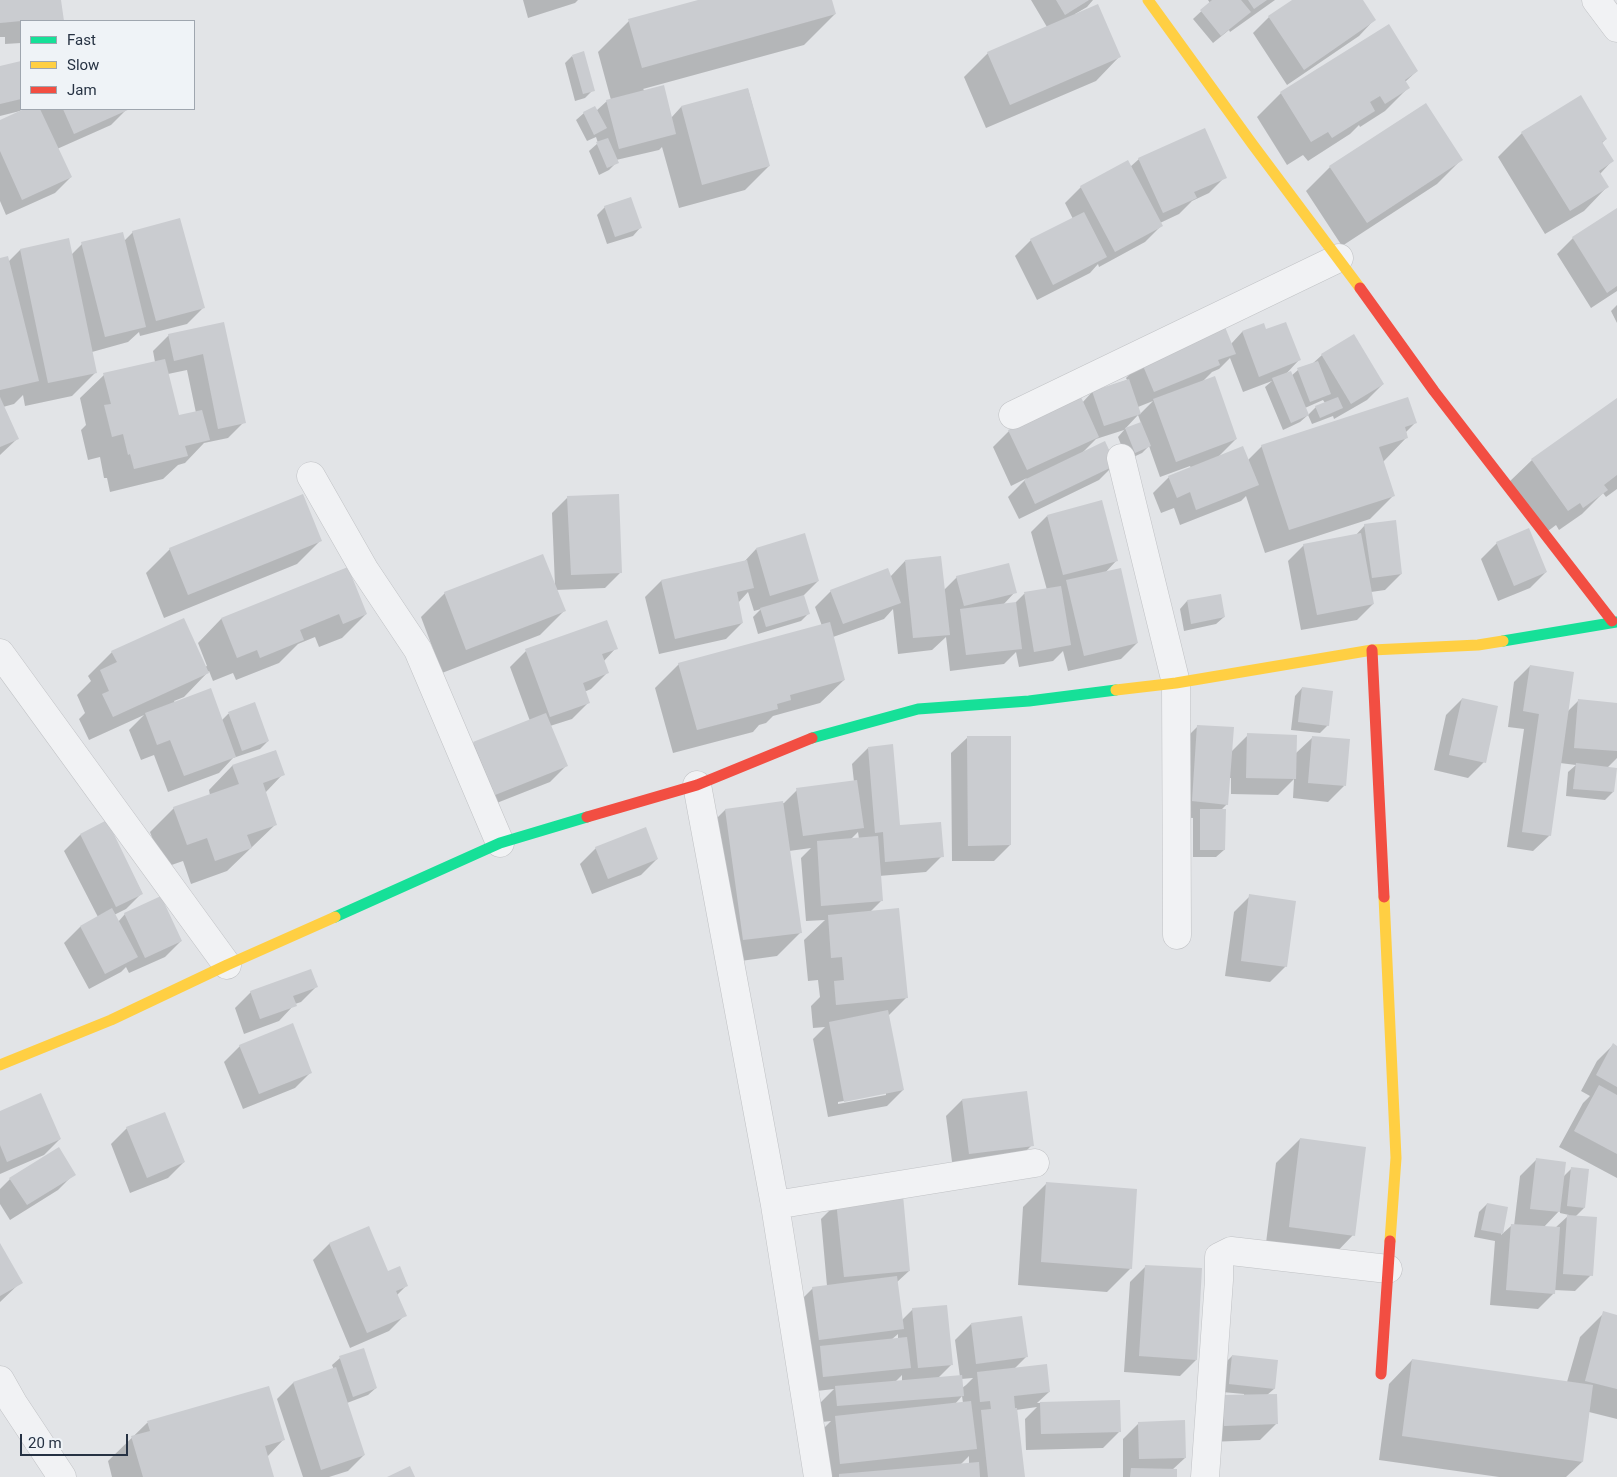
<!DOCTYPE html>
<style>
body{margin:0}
#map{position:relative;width:1617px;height:1477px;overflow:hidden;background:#e2e4e7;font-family:Roboto,sans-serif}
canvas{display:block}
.legend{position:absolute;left:20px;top:20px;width:175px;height:90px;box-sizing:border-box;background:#eff3f7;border:1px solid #9fa6af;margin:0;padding:6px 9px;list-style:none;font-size:15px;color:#263243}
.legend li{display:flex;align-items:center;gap:10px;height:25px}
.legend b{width:25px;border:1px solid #9fa6af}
.scale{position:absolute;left:20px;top:1434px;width:108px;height:22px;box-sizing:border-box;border:2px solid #263243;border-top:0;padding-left:6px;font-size:15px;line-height:18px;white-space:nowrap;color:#263243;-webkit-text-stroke:4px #eff3f7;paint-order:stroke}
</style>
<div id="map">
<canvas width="1617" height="1477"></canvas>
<ul class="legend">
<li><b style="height:6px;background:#16e098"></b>Fast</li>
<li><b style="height:6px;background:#ffcf43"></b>Slow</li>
<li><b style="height:6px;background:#f24e42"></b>Jam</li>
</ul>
<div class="scale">20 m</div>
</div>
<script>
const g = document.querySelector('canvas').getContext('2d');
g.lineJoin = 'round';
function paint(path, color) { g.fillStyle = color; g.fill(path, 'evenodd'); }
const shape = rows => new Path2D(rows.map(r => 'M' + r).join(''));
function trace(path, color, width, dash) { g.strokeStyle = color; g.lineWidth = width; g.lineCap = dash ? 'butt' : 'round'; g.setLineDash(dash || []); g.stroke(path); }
paint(shape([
 [0,0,60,0,62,21,21,21,21,43,5,44,5,37,0,37],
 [523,0,578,0,575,3,528,18],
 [703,0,831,0,835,14,804,45,643,89,671,118,681,107,748,89,769,166,745,190,679,208,662,147,659,150,616,160,617,162,609,170,599,175,589,151,598,143,596,137,587,141,576,120,584,113,596,111,607,101,611,100,598,52,629,21],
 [1031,0,1093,0,1087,7,1075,14,1119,57,1096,81,986,128,964,77,988,53,1047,27],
 [1208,0,1275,0,1230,32,1229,30,1213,43,1193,19,1210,3],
 [1294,0,1361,0,1374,20,1359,36,1287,85,1253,33,1269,17],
 [572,56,593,90,585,98,575,101,565,63],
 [21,62,22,109,20,111,0,116,0,67],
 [1417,71,1405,82,1408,88,1385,111,1360,127,1359,125,1350,134,1308,161,1303,155,1287,165,1257,117,1281,93],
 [27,109,127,109,111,125,57,149,71,177,55,193,6,215,0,201,0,121],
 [1522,133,1606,139,1601,144,1612,161,1600,174,1607,187,1584,211,1545,234,1498,157],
 [1139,159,1225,177,1209,193,1192,201,1179,214,1160,223,1161,226,1145,242,1099,267,1098,264,1090,273,1037,300,1015,256,1031,240,1073,219,1065,203,1081,187,1130,167],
 [1461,160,1437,184,1342,246,1306,191,1330,167],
 [605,207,640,228,633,236,607,244,597,215],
 [1617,210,1617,291,1591,308,1557,254,1573,238],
 [133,232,203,308,187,324,140,336,139,332,128,342,92,352,96,372,72,396,25,406,23,395,14,404,3,407,17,439,0,455,0,259,8,262,20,250,71,255,82,244,124,241],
 [1617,305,1617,323,1611,311],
 [223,324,244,422,228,438,204,443,185,463,178,465,163,479,110,492,107,478,104,478,100,457,88,460,81,430,86,425,80,398,104,375,155,362,153,351,169,335],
 [187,370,196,413,178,417,168,374],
 [1263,324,1265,331,1299,360,1285,375,1291,376,1298,370,1312,364,1322,355,1383,384,1367,400,1334,419,1333,416,1312,424,1308,415,1316,407,1325,403,1323,400,1305,408,1308,415,1300,422,1283,430,1265,387,1272,381,1243,392,1230,358,1219,369,1212,372,1201,383,1236,439,1218,457,1248,460,1262,446,1416,422,1406,432,1407,437,1383,462,1394,495,1370,519,1265,553,1246,496,1241,501,1180,525,1174,508,1161,513,1153,493,1169,477,1191,468,1190,466,1160,477,1149,446,1142,453,1127,460,1118,437,1125,429,1141,423,1138,415,1124,430,1096,439,1082,453,1115,464,1099,480,1019,519,1008,497,1027,478,1011,486,993,447,1009,431,1082,403,1092,392,1127,380,1126,378,1142,362,1231,344,1242,332],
 [1153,401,1140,414,1138,407],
 [1617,399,1617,489,1606,497,1603,493,1582,514,1559,530,1556,525,1544,534,1508,483,1532,460],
 [568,497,621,572,605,588,556,590,564,611,540,635,442,673,421,617,445,593,542,556,555,586,552,513],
 [1047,516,1117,560,1104,574,1137,643,1121,659,1068,671,1063,651,1053,661,1019,667,1016,652,1004,664,950,671,946,637,932,650,898,654,893,609,884,619,833,637,844,680,820,703,773,716,766,723,759,725,753,732,673,753,655,688,679,664,822,626,815,607,831,591,890,577,905,561,943,591,957,577,1015,592,1003,605,1014,604,1024,594,1047,590,1031,532],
 [1365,525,1401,574,1385,590,1371,592,1373,604,1357,620,1301,630,1288,561,1304,545,1355,536],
 [321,540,297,564,164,618,146,573,170,549],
 [1497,543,1546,572,1530,588,1498,601,1481,559],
 [756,549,818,581,803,596,808,614,801,621,758,634,753,617,761,609,754,611,748,592,738,603,742,623,726,639,659,654,645,597,661,581,743,563],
 [347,568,366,614,342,638,319,647,315,637,298,644,279,663,236,680,233,673,213,681,209,671,184,697,174,701,175,703,222,720,228,714,254,704,268,741,260,749,233,758,219,773,168,792,154,755,141,760,129,730,144,715,89,740,79,719,85,713,77,695,91,681,88,676,112,652,205,667,207,666,198,643,221,619],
 [1187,601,1224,617,1216,624,1184,631,1180,609],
 [616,648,603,662,607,673,591,689,584,692,588,703,572,719,550,726,566,766,550,782,479,810,458,759,474,743,530,721,510,667,526,651],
 [1530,666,1567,712,1578,701,1617,704,1617,758,1607,768,1613,792,1605,800,1566,796,1568,772,1576,765,1560,763,1550,835,1533,851,1507,847,1524,729,1508,727,1514,682],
 [1302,688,1328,725,1320,733,1291,730,1295,696],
 [1462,699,1484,762,1468,778,1434,770,1446,715],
 [1198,726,1231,752,1248,735,1295,754,1312,738,1344,786,1328,802,1293,798,1294,779,1278,795,1231,794,1231,778,1229,778,1227,804,1221,810,1224,850,1216,857,1193,857,1193,818,1176,817,1182,742],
 [968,737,1010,845,994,861,952,861,951,753],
 [868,748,899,826,942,856,926,872,879,876,881,901,870,912,906,998,888,1016,903,1090,887,1106,828,1117,813,1039,825,1027,813,1028,811,1006,820,997,818,980,808,981,804,940,825,920,806,921,801,858,811,848,789,851,801,932,777,956,719,964,701,834,725,810,784,803,797,790,854,782,852,764],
 [858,832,859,839,850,840],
 [886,1093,886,1095,838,1104,838,1102],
 [275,751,283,774,265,793,276,824,227,871,191,884,183,861,163,868,150,832,174,808,210,795,209,790,232,766],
 [107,822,142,893,126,909,114,915,118,922,125,914,181,941,165,957,129,973,126,967,121,972,89,989,64,943,80,927,98,917,64,851,80,835],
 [596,848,657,859,641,875,592,894,580,864],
 [1250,896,1286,966,1270,982,1225,976,1234,912],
 [317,986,301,1002,295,1004,279,1021,244,1034,235,1008,251,992],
 [1613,1045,1617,1047,1617,1178,1559,1147,1583,1103,1590,1096,1581,1091,1597,1061],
 [240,1046,311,1072,295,1088,243,1109,224,1062],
 [962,1100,1032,1145,1016,1161,953,1169,946,1116],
 [0,1112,60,1139,44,1155,0,1174],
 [127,1128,184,1162,168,1178,130,1193,111,1144],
 [1300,1139,1353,1235,1330,1259,1265,1251,1276,1163],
 [1536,1160,1563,1177,1571,1169,1584,1208,1575,1217,1591,1275,1575,1291,1554,1290,1554,1293,1538,1309,1490,1305,1495,1241,1474,1237,1479,1212,1487,1204,1506,1208,1501,1235,1511,1226,1514,1226,1520,1176],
 [1560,1210,1560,1213,1569,1215,1555,1228,1543,1228],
 [74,1174,58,1190,10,1220,0,1204,0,1189,10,1179],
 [1047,1183,1131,1268,1107,1292,1018,1285,1023,1207],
 [837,1203,909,1271,896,1283,901,1321,913,1309,952,1364,938,1378,960,1377,955,1340,971,1324,1026,1357,1014,1369,1049,1392,1037,1403,1118,1401,1119,1432,1103,1448,1026,1450,1025,1419,1037,1407,1016,1410,1023,1477,815,1477,811,1441,831,1421,822,1422,820,1403,834,1389,808,1392,804,1363,813,1354,804,1356,797,1304,813,1288,827,1286,821,1219],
 [898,1334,898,1339,891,1340],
 [902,1375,902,1382,895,1382],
 [973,1378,966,1385,962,1388,961,1379],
 [962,1396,963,1403,955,1404],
 [969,1456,969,1464,960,1465],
 [368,1228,387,1273,406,1286,397,1295,405,1315,389,1331,350,1348,313,1260,329,1244],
 [0,1246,21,1282,0,1302],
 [1146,1266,1196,1360,1180,1376,1124,1372,1130,1282],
 [1604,1313,1617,1316,1617,1419,1589,1412,1582,1462,1566,1477,1499,1477,1379,1460,1389,1384,1412,1360,1567,1382,1580,1337],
 [1232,1356,1277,1361,1274,1389,1267,1395,1276,1424,1260,1440,1209,1442,1208,1412,1244,1396,1244,1394,1222,1392,1224,1364],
 [340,1358,376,1388,368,1395,347,1403,364,1455,348,1471,329,1477,303,1477,277,1399,293,1383,334,1370,332,1365],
 [269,1388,284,1439,267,1457,273,1477,112,1477,108,1461,147,1423],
 [1139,1423,1185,1458,1172,1470,1176,1477,1123,1477,1123,1439]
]), '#0003');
paint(shape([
 [0,0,61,0,64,21,21,21,0,23],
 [698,0,832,0,836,14,642,68,628,19],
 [1056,0,1089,0,1065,15],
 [1212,0,1241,0,1251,12,1221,36,1200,10],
 [1248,0,1267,0,1254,9],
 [1292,0,1363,0,1376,20,1304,70,1268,16],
 [1098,4,1121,57,1010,105,987,52],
 [1389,24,1418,71,1405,80,1410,88,1385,104,1380,96,1370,102,1375,111,1332,138,1328,132,1311,142,1280,92],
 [584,51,595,91,583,94,572,55],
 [21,61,21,99,0,104,0,66],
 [664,85,676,134,619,149,606,100],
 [748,88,770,166,702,185,681,106],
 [1581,95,1607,139,1602,142,1614,161,1599,171,1609,187,1570,211,1521,132],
 [1426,103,1463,160,1367,223,1329,166],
 [595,106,607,128,594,135,583,112],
 [24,109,40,109,72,177,22,200,0,151,0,120],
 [63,109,130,109,74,134],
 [1205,128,1227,178,1194,192,1197,198,1163,213,1138,158],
 [608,138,619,163,607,168,596,142],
 [1128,160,1163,226,1115,252,1080,186],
 [631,197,642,228,615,237,604,206],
 [1617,208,1617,286,1607,293,1572,237],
 [1084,212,1107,257,1053,285,1030,239],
 [180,218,205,308,156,321,132,231],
 [123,232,146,327,105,337,81,242],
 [69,238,97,373,48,383,20,249],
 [8,256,39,381,0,390,0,258],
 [224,322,246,423,218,429,203,354,174,361,168,334],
 [1286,322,1301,360,1259,377,1242,331,1264,323,1266,329],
 [1225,327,1236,354,1218,360,1220,365,1154,392,1141,361],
 [1354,334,1384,384,1351,404,1321,354],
 [165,359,179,415,202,410,210,440,185,446,188,456,134,469,130,454,128,455,123,434,112,437,104,405,111,404,103,373],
 [1318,361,1331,394,1310,402,1297,368],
 [1291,371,1309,415,1291,423,1272,378],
 [1215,376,1237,439,1176,462,1153,399],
 [1129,379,1141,414,1104,426,1092,391],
 [0,397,19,439,0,447],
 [1081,397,1099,437,1027,470,1008,430],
 [1338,397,1343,408,1320,418,1315,406],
 [1408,397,1417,423,1405,427,1408,438,1379,447,1395,496,1289,530,1261,445],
 [1617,398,1617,475,1604,485,1608,490,1583,508,1580,503,1568,511,1531,459],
 [1141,422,1151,446,1135,453,1125,428],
 [1105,441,1116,465,1035,504,1024,480],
 [1243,446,1259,485,1196,510,1190,492,1177,498,1168,476],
 [303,494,322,541,188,595,169,548],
 [619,494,622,573,571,575,567,496],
 [1102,500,1118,561,1063,575,1047,515],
 [1396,520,1402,574,1372,578,1364,524],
 [1529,528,1547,572,1514,586,1496,542],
 [805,533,819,581,770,596,756,548],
 [1361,533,1374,604,1317,615,1303,544],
 [543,554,566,611,466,650,444,592],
 [941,556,950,635,913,638,905,560],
 [747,560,754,588,737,592,743,623,675,639,661,580],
 [1009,563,1017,593,964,606,956,576],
 [348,567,367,614,343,624,339,614,300,630,304,640,260,658,257,650,237,658,221,618],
 [888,568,901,603,843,624,830,590],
 [1121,568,1138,643,1084,656,1066,580],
 [1061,586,1071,645,1034,652,1024,592],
 [1221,594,1225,617,1191,624,1187,600],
 [804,595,810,614,766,627,760,608],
 [1016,602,1022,649,966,655,960,609],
 [184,618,209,673,113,717,102,694,109,691,100,670,117,662,111,651],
 [607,620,618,649,602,654,609,673,583,683,590,703,550,717,525,649],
 [830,622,845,680,790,695,791,700,777,704,778,709,697,730,678,663],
 [1530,665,1574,672,1551,836,1522,832,1539,714,1523,711],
 [1302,687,1333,691,1329,726,1298,722],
 [211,688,236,757,184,776,170,740,157,745,145,713],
 [1462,698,1498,706,1486,763,1449,755],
 [1578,699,1617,703,1617,751,1574,748],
 [255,702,269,741,242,751,228,712],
 [546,713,568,766,495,795,473,742],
 [1197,725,1234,727,1228,805,1192,801],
 [1247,733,1297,735,1296,779,1246,778],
 [967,736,1011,736,1011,845,968,846],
 [1312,736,1350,739,1346,786,1308,783],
 [893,744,900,825,941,822,944,857,885,862,883,832,875,833,868,747],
 [276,750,285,775,263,783,277,825,247,835,252,848,215,861,207,838,187,845,173,807,239,784,232,765],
 [1576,763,1617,768,1614,792,1573,789],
 [857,780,864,828,803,836,796,788],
 [783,801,802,933,743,940,725,809],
 [1200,809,1226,809,1225,850,1200,850],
 [107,820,143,894,116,907,80,834],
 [646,827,658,859,608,879,595,847],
 [878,836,883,901,821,906,817,841],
 [1249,894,1296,901,1287,967,1241,961],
 [161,896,182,941,145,958,124,913],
 [112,908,138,957,105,974,80,926],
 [899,908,908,998,836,1005,834,981,844,980,842,957,831,958,828,915],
 [311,969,318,987,293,996,297,1006,260,1019,250,991],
 [888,1010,904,1090,844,1102,829,1022],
 [293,1023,312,1073,259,1094,239,1045],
 [1613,1043,1617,1046,1617,1087,1596,1075],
 [1599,1085,1617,1095,1617,1154,1574,1131],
 [1027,1091,1034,1146,969,1154,962,1099],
 [41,1093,61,1139,7,1162,0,1145,0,1111],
 [165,1112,185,1162,147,1178,126,1127],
 [1300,1138,1366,1147,1355,1236,1289,1227],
 [59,1147,76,1175,27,1205,9,1178],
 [1536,1158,1566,1162,1560,1212,1530,1209],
 [1571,1167,1589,1169,1585,1208,1567,1206],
 [1046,1182,1137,1189,1132,1269,1041,1262],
 [903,1195,910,1271,844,1277,836,1201],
 [1487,1203,1508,1207,1503,1234,1481,1230],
 [1567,1215,1597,1217,1593,1276,1563,1274],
 [1511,1224,1560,1227,1555,1294,1506,1290],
 [369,1226,388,1271,400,1266,408,1286,396,1291,407,1316,367,1333,329,1243],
 [0,1243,23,1283,0,1296],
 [1145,1265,1202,1268,1197,1360,1139,1356],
 [897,1276,904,1329,819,1340,812,1287],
 [947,1305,953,1365,918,1368,912,1308],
 [1603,1311,1617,1315,1617,1389,1585,1381],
 [1022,1316,1028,1357,976,1364,971,1323],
 [907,1337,911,1368,823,1377,820,1346],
 [364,1348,377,1388,353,1397,339,1356],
 [1232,1355,1278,1360,1275,1389,1229,1384],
 [1412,1359,1593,1385,1583,1462,1402,1436],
 [1047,1364,1050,1392,1014,1396,1015,1408,1017,1408,1025,1477,988,1477,981,1410,991,1409,990,1401,980,1402,977,1372],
 [336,1367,365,1455,321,1470,293,1382],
 [962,1375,964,1396,837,1406,835,1386],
 [269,1386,285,1440,265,1446,274,1477,143,1477,131,1436,150,1431,147,1421],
 [1277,1394,1278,1424,1224,1426,1223,1395],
 [1120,1400,1121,1432,1041,1434,1040,1402],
 [971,1401,977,1449,840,1464,835,1416],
 [1185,1420,1186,1458,1139,1459,1138,1422],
 [979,1462,980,1477,839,1477,839,1474],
 [410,1466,415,1477,387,1477],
 [1131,1468,1177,1469,1177,1477,1130,1477]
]), '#caccd0');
const street = shape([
 [1596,0,1617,28],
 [1013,415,1339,258],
 [1121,458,1176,683,1177,935],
 [311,476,364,569,418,650,500,843],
 [0,653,227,965],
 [697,785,775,1205,818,1477],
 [775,1205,1035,1163],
 [0,1380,13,1403,62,1477],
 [1205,1477,1219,1280,1219,1257,1231,1251,1388,1269]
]);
trace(street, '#c0c2c5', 29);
trace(street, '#f1f2f4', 28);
trace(shape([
 [1503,641,1617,622],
 [812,738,918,709,1029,701,1116,690],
 [335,917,500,843,587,817]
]), '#16e098', 11);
trace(shape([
 [1148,0,1253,145,1360,288],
 [1116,690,1176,683,1372,650,1478,645,1503,641],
 [1384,897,1396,1158,1390,1241],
 [0,1065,111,1020,227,965,335,917]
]), '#ffcf43', 11);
trace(shape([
 [1360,288,1434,391,1612,621],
 [1372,650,1384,897],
 [587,817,697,785,812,738],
 [1381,1374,1390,1241]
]), '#f24e42', 11);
</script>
